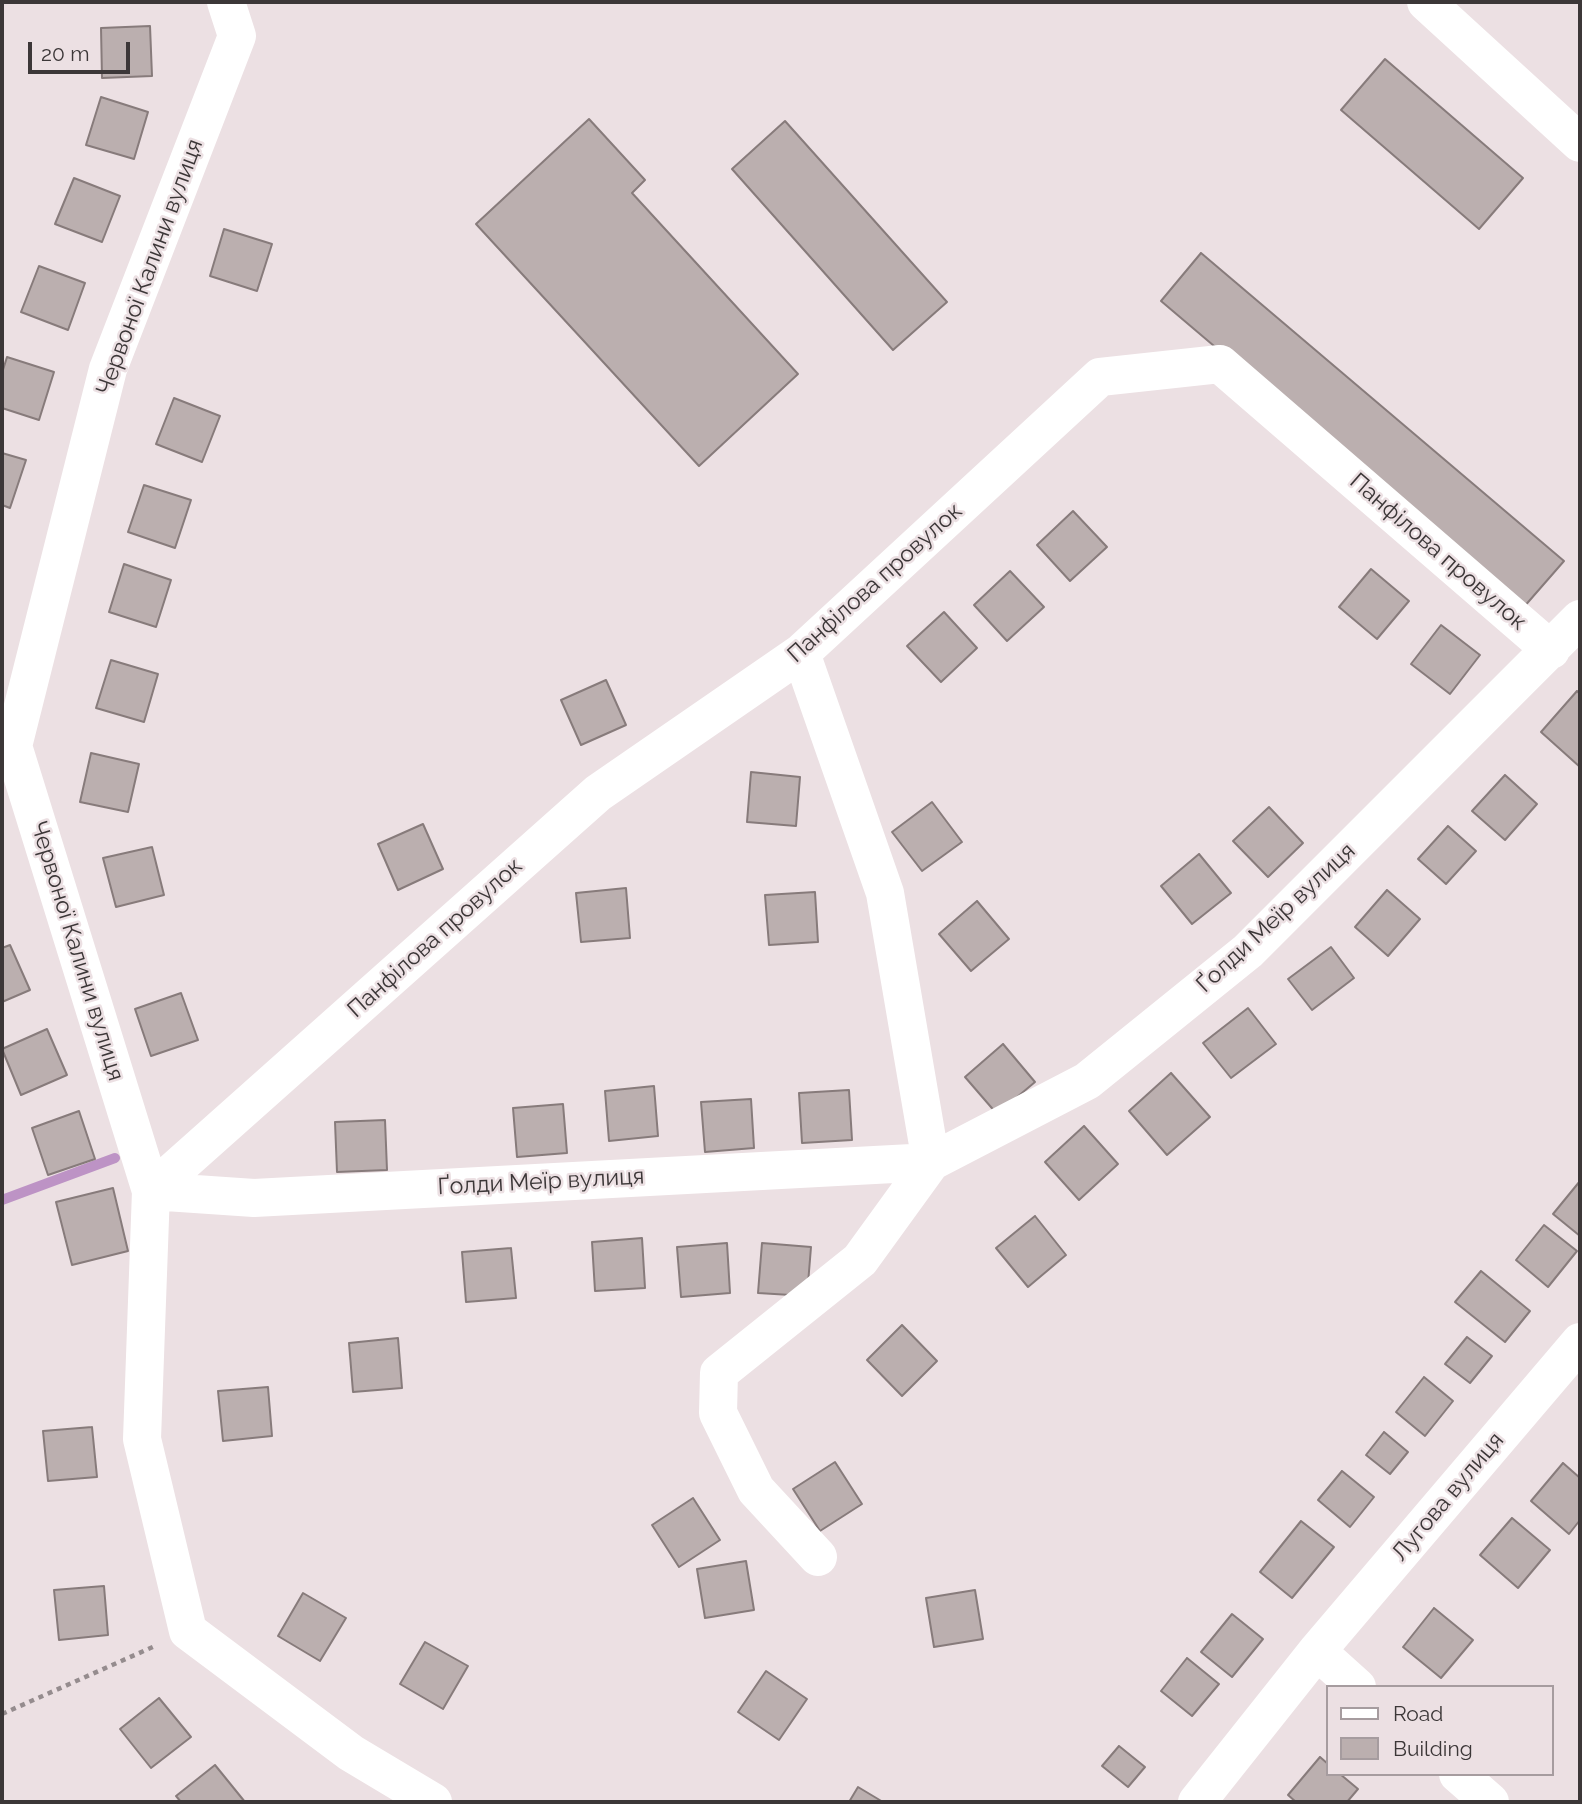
<!DOCTYPE html>
<meta charset="utf-8">
<style>
body{margin:0}
#map{position:relative;width:1582px;height:1804px;overflow:hidden;background:#ece0e3;font-family:Raleway,sans-serif}
canvas{display:block}
.frame{position:absolute;inset:0;border:4px solid #3c3738;pointer-events:none}
.legend{position:absolute;left:1326px;top:1685px;width:228px;height:91px;box-sizing:border-box;background:#ece0e3;border:2px solid #a69c9f;margin:0;padding:9px 12px;list-style:none;font-size:21px;color:#3c3738}
.legend li{display:flex;align-items:center;gap:14px;height:35px}
.legend b{width:35px;border:2px solid #a69c9f}
.scale{position:absolute;left:28px;top:42px;width:102px;height:32px;box-sizing:border-box;border:4px solid #3c3738;border-top:0;padding-left:9px;font-size:21px;line-height:24px;white-space:nowrap;color:#3c3738;-webkit-text-stroke:5px #ece0e3;paint-order:stroke}
</style>
<div id="map">
<canvas width="1582" height="1804"></canvas>
<div class="frame"></div>
<ul class="legend">
<li><b style="height:9px;background:#fff"></b>Road</li>
<li><b style="height:19px;background:#bbafaf"></b>Building</li>
</ul>
<div class="scale">20 m</div>
</div>
<script>
const g = document.querySelector('canvas').getContext('2d');
g.lineJoin = 'round';
const shape = rows => new Path2D(rows.map(r => 'M' + r).join(''));
function trace(path, color, width, dash) { g.strokeStyle = color; g.lineWidth = width; g.lineCap = dash ? 'butt' : 'round'; g.setLineDash(dash || []); g.stroke(path); }
function paint(path, color) { g.fillStyle = color; g.fill(path, 'evenodd'); }
function label(font, color, halo, rows, align = 'center') {
  g.font = font + ' Raleway,sans-serif'; g.lineWidth = 5; g.setLineDash([]); g.textBaseline = 'middle'; g.strokeStyle = halo; g.fillStyle = color; for (const [text, x, y, turn = 0] of rows) {
    g.save(); g.translate(x, y); g.rotate((+turn || 0) * Math.PI / 180); g.textAlign = isNaN(turn) ? turn : align; if (halo) g.strokeText(text, 0, 0); g.fillText(text, 0, 0); g.restore();
  }
}
trace(shape([
 [2,1200,115,1158]
]), '#bd93c5', 10);
const building = shape([
 [150,26,152,76,102,78,101,28,150,26],
 [1385,59,1523,178,1479,229,1341,110,1385,59],
 [101,97,148,112,134,159,86,145,101,97],
 [589,119,645,180,632,193,798,374,699,466,476,224,589,119],
 [785,121,947,302,893,350,732,169,785,121],
 [74,178,120,196,102,242,55,224,74,178],
 [224,229,272,244,257,291,210,276,224,229],
 [1201,253,1564,561,1523,608,1161,301,1201,253],
 [39,266,85,283,68,330,21,312,39,266],
 [7,357,54,372,39,420,2,408,2,373,7,357],
 [174,398,220,416,202,462,156,444,174,398],
 [2,453,26,460,10,508,2,505,2,453],
 [144,485,191,500,175,548,128,532,144,485],
 [1073,511,1107,547,1070,581,1037,545,1073,511],
 [124,564,171,580,156,627,109,612,124,564],
 [1371,569,1409,601,1377,639,1339,607,1371,569],
 [1010,571,1044,607,1007,641,974,605,1010,571],
 [944,612,977,648,941,682,907,646,944,612],
 [1441,625,1480,655,1450,694,1411,664,1441,625],
 [111,660,158,674,144,722,96,708,111,660],
 [606,680,626,725,581,745,561,700,606,680],
 [1577,691,1580,694,1580,767,1541,732,1577,691],
 [91,753,139,764,128,812,80,802,91,753],
 [751,772,800,777,796,826,747,822,751,772],
 [1505,775,1537,804,1505,840,1472,811,1505,775],
 [932,802,962,842,922,871,892,832,932,802],
 [1269,807,1303,843,1268,877,1233,841,1269,807],
 [423,824,443,869,398,890,378,844,423,824],
 [1448,826,1476,851,1446,884,1418,859,1448,826],
 [152,847,164,895,116,907,103,858,152,847],
 [1199,854,1231,893,1192,924,1161,886,1199,854],
 [626,888,630,938,581,942,576,893,626,888],
 [1387,890,1420,919,1388,956,1355,927,1387,890],
 [815,892,818,942,769,945,765,895,815,892],
 [977,901,1009,939,971,971,939,934,977,901],
 [10,945,30,990,2,1002,2,948,10,945],
 [1331,947,1354,978,1312,1010,1288,979,1331,947],
 [181,993,198,1040,151,1056,135,1009,181,993],
 [1248,1008,1276,1044,1231,1078,1203,1043,1248,1008],
 [47,1029,67,1075,21,1095,2,1049,47,1029],
 [1003,1044,1035,1082,997,1114,965,1077,1003,1044],
 [1171,1073,1210,1117,1167,1155,1129,1111,1171,1073],
 [654,1086,658,1136,609,1141,605,1091,654,1086],
 [849,1090,852,1140,802,1143,799,1093,849,1090],
 [751,1099,754,1148,705,1152,701,1102,751,1099],
 [563,1104,567,1153,517,1157,513,1108,563,1104],
 [79,1111,95,1159,48,1175,32,1128,79,1111],
 [385,1120,387,1170,337,1172,335,1122,385,1120],
 [1084,1126,1118,1164,1079,1200,1045,1162,1084,1126],
 [1580,1181,1580,1236,1553,1214,1580,1181],
 [113,1188,128,1251,72,1265,56,1202,113,1188],
 [1035,1216,1066,1255,1028,1287,996,1248,1035,1216],
 [1544,1225,1577,1251,1548,1287,1516,1260,1544,1225],
 [642,1238,645,1288,595,1291,592,1242,642,1238],
 [727,1243,730,1293,681,1297,677,1247,727,1243],
 [762,1243,811,1247,807,1296,758,1293,762,1243],
 [511,1248,516,1298,466,1302,462,1252,511,1248],
 [1481,1271,1530,1311,1505,1342,1455,1302,1481,1271],
 [902,1325,937,1361,902,1396,867,1360,902,1325],
 [1467,1337,1492,1356,1470,1383,1445,1364,1467,1337],
 [398,1338,402,1388,353,1392,349,1343,398,1338],
 [1424,1377,1453,1401,1425,1436,1396,1412,1424,1377],
 [268,1387,272,1436,223,1441,218,1391,268,1387],
 [92,1427,97,1477,48,1481,43,1431,92,1427],
 [1384,1432,1408,1452,1390,1474,1366,1455,1384,1432],
 [835,1462,862,1504,820,1531,793,1489,835,1462],
 [1563,1463,1580,1478,1580,1520,1569,1534,1531,1501,1563,1463],
 [1342,1471,1374,1497,1350,1527,1318,1500,1342,1471],
 [693,1498,720,1540,679,1567,652,1525,693,1498],
 [1512,1518,1550,1550,1518,1588,1480,1555,1512,1518],
 [1301,1521,1334,1547,1292,1598,1260,1572,1301,1521],
 [746,1561,754,1610,705,1618,697,1569,746,1561],
 [104,1586,108,1635,59,1640,54,1590,104,1586],
 [975,1590,983,1639,934,1647,926,1598,975,1590],
 [303,1593,346,1618,320,1661,278,1636,303,1593],
 [1434,1608,1473,1640,1441,1678,1403,1647,1434,1608],
 [1232,1614,1263,1639,1232,1677,1201,1652,1232,1614],
 [425,1642,468,1666,443,1709,400,1684,425,1642],
 [1187,1658,1219,1684,1192,1716,1161,1691,1187,1658],
 [766,1671,807,1699,779,1740,738,1712,766,1671],
 [159,1698,191,1737,151,1768,120,1729,159,1698],
 [1119,1746,1145,1767,1128,1787,1102,1766,1119,1746],
 [1320,1757,1328,1764,1328,1774,1340,1774,1358,1789,1347,1802,1296,1802,1288,1795,1320,1757],
 [215,1765,245,1802,181,1802,176,1796,215,1765],
 [858,1787,883,1802,849,1802,858,1787]
]);
paint(building, '#bbafaf');
trace(building, '#877b7b', 2);
trace(shape([
 [2,1714,155,1646]
]), '#958c8e', 4.5, [5, 5]);
trace(shape([
 [226,2,237,36,108,369,13,746,151,1191,142,1439,188,1631,351,1753,433,1802],
 [1426,2,1580,143],
 [801,653,885,893,931,1162,860,1260,719,1373,718,1413,756,1490,818,1557],
 [151,1191,598,793,801,653,1100,377,1220,364,1551,650],
 [151,1191,254,1198,931,1162,1087,1081,1248,951,1580,619],
 [1317,1651,1357,1687],
 [1458,1774,1490,1802],
 [1197,1802,1317,1651,1580,1342]
]), '#fff', 38);
label('23px', '#3c3738', '#ece0e3', [
 ["Червоної Калини вулиця",150,267,-70],
 ["Панфілова провулок",1438,552,41],
 ["Панфілова провулок",875,583,-42],
 ["Ґолди Меїр вулиця",1276,918,-43],
 ["Панфілова провулок",435,938,-42],
 ["Червоної Калини вулиця",77,951,73],
 ["Ґолди Меїр вулиця",541,1182,-3],
 ["Лугова вулиця",1448,1497,-50]
]);
</script>
